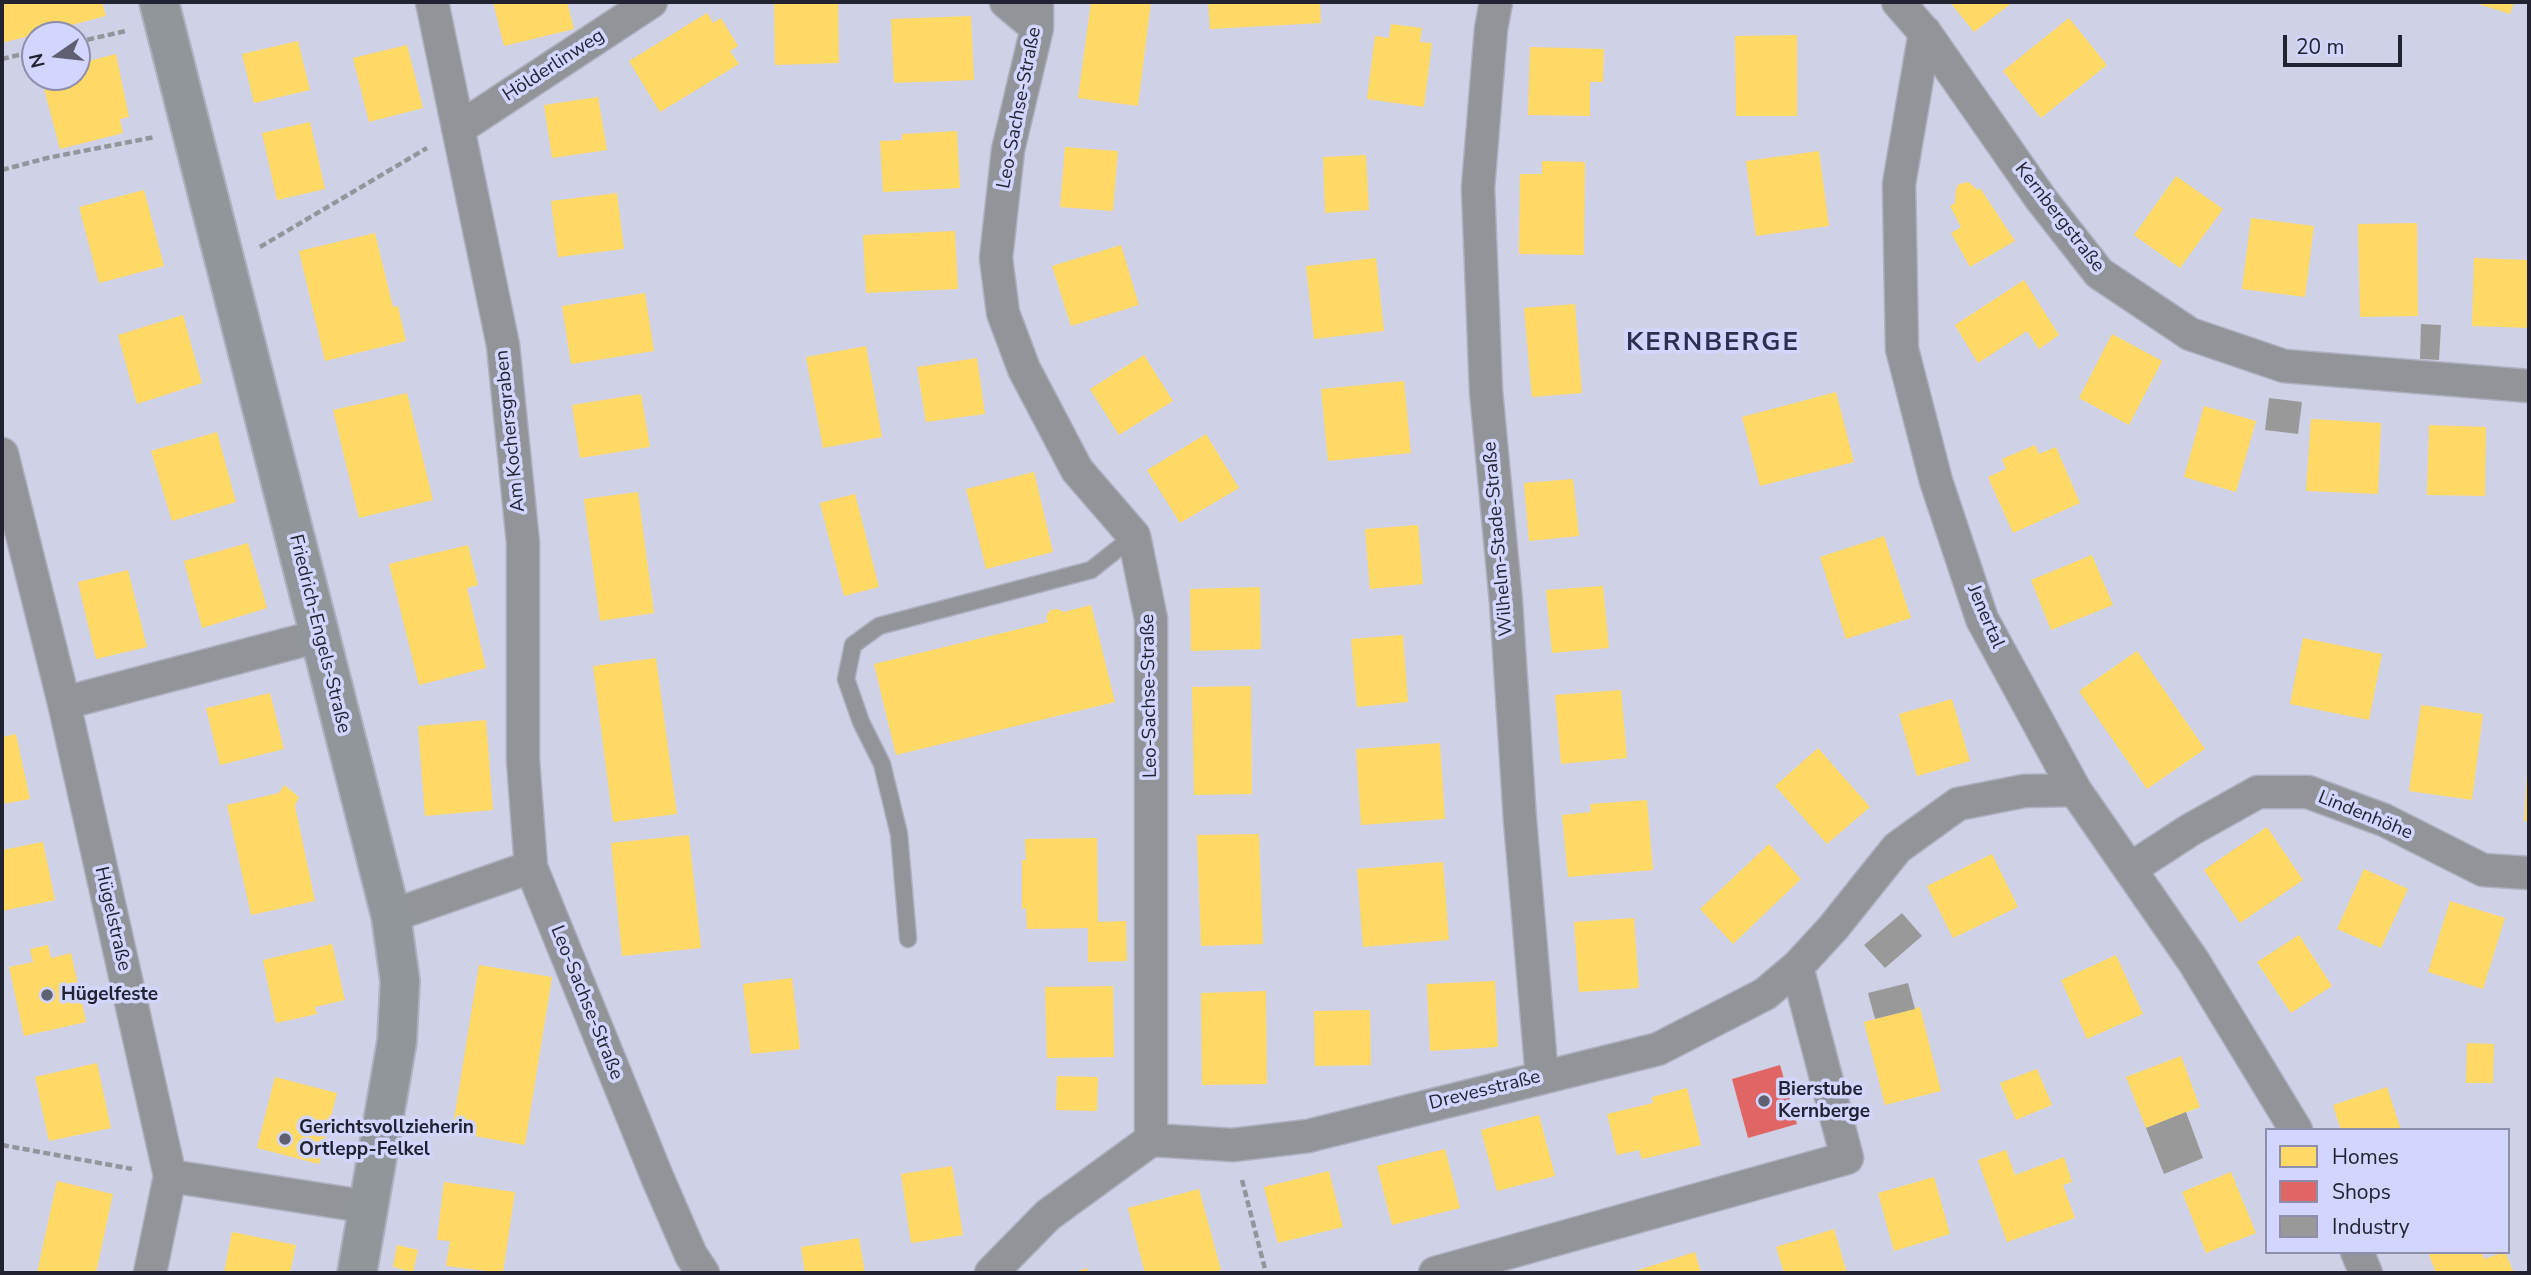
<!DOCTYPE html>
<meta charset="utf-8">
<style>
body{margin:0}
#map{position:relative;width:2531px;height:1275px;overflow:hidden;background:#cfd1e6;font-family:"Nunito Sans",sans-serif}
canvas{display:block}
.frame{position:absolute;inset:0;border:4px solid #222332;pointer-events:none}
.legend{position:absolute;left:2265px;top:1128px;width:245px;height:126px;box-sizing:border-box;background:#d2d6fe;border:2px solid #8c8eac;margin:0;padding:9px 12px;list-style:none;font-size:21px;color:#222332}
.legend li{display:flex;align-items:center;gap:14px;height:35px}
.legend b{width:35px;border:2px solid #8c8eac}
.north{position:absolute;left:21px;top:21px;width:70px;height:70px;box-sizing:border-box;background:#d2d6fe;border:2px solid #8c8eac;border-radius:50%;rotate:256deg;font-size:19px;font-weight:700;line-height:28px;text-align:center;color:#222332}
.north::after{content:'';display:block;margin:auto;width:24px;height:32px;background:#5f6071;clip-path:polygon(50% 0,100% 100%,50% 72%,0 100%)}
.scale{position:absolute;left:2283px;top:35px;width:119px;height:32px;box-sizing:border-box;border:4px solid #222332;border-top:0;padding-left:9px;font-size:21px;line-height:24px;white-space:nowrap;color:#222332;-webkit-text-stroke:5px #d2d6fe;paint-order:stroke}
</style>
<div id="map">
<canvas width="2531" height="1275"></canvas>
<div class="frame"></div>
<ul class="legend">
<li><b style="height:19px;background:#ffd966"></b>Homes</li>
<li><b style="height:19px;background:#e06666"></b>Shops</li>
<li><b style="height:19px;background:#999"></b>Industry</li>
</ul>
<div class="north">N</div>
<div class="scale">20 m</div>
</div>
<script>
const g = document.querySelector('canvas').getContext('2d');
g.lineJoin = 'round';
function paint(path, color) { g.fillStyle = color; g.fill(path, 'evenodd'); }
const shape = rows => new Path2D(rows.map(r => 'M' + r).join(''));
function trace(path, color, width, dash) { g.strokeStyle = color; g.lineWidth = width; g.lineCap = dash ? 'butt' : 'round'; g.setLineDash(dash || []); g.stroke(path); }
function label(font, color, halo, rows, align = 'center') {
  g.font = font + ' "Nunito Sans",sans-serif'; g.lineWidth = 7; g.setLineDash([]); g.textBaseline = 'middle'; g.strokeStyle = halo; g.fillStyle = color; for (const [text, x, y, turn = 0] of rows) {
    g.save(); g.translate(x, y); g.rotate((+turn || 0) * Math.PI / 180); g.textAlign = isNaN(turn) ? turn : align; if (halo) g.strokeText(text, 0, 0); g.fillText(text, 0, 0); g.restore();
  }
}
paint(shape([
 [2,2,102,2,106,16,2,43],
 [493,2,567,2,574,29,504,46],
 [774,2,838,2,839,63,775,65],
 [1091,2,1151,2,1138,106,1078,98],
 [1208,2,1320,2,1321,23,1210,29],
 [1950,2,2013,2,1974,32],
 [2472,2,2514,2,2510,14],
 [707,13,713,23,721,18,738,46,730,51,739,64,660,112,629,61],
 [971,16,974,80,894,83,891,19],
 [2069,18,2107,65,2041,118,2003,71],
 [1391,24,1422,28,1420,42,1432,43,1424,107,1367,99,1375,36,1389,38],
 [1797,35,1797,116,1736,116,1735,36],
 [298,41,310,90,254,103,242,54],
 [407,45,423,108,369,122,353,58],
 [1530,47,1604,49,1603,82,1590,82,1590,116,1528,115],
 [116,54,129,117,120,119,123,133,60,149,41,77,77,77,77,64],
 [598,97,607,150,552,158,544,105],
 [310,122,325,189,277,200,262,133],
 [957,131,960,188,883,192,880,141,902,140,902,134],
 [1065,147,1118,151,1113,211,1060,207],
 [1819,151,1829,226,1756,236,1746,161],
 [1366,155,1369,210,1325,213,1323,157],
 [1542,161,1585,162,1584,255,1519,254,1520,174,1542,174],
 [2176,176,2223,209,2180,268,2134,235],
 [1968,182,1978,190,1980,188,2015,241,1970,267,1951,233,1961,227,1950,206,1955,203,1956,189,1959,184],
 [144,190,164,266,99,283,79,207],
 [617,193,624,249,558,257,551,201],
 [2251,218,2314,226,2305,297,2242,289],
 [2417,223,2418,316,2360,317,2358,224],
 [955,231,958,289,866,293,863,235],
 [375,233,393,307,398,306,406,341,325,361,299,251],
 [1121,245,1139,305,1071,326,1052,266],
 [1376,258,1384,331,1314,339,1306,266],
 [2474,258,2529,260,2529,328,2472,326],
 [2024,280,2059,335,2039,349,2027,331,1978,363,1955,325],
 [645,293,654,351,571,364,562,306],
 [1575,304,1582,393,1532,397,1524,308],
 [183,315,202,383,137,404,118,335],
 [2112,334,2162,361,2129,425,2079,398],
 [866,346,882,437,823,448,806,357],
 [1144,355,1173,401,1119,435,1090,389],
 [977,358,985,414,926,422,917,367],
 [1404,381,1411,453,1328,461,1321,389],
 [1836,392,1854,462,1760,486,1742,417],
 [407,393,433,500,359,518,333,410],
 [641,394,650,447,580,458,572,405],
 [2204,406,2256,421,2236,492,2184,477],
 [2311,419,2381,423,2378,494,2306,491],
 [2429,425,2486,427,2485,496,2427,495],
 [217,432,236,502,172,521,151,451],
 [1206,434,1239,488,1180,523,1147,470],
 [2035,445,2039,454,2056,447,2080,503,2013,533,1988,477,2006,469,2002,459],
 [1034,472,1053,552,986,569,966,489],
 [1573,479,1579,536,1529,541,1524,483],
 [638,492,654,613,600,621,584,499],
 [855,494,879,587,844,596,820,503],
 [1418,525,1423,584,1370,589,1365,529],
 [1884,536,1911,618,1846,639,1820,557],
 [248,543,267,608,202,628,184,561],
 [468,545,478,585,467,588,486,668,419,685,389,564],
 [2092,555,2113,605,2051,630,2031,580],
 [128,570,147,647,96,659,78,582],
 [1603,586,1609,648,1552,653,1546,590],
 [1260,587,1261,649,1191,651,1190,589],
 [1091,605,1115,702,896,755,874,664,1048,622,1046,617,1050,610,1058,609,1064,612],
 [1403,635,1408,702,1357,707,1351,639],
 [2303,638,2382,654,2369,720,2290,704],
 [2137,651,2205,749,2147,789,2079,691],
 [656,658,677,814,613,822,593,666],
 [1251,686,1252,794,1194,795,1192,687],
 [1621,690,1627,758,1561,764,1555,695],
 [270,693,284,749,220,765,206,708],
 [1952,699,1970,761,1917,776,1899,714],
 [2421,705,2483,714,2472,800,2409,791],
 [486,720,493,810,425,816,418,726],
 [16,734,30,799,2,804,2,737],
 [1440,743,1445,819,1361,825,1356,749],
 [1818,748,1870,807,1827,844,1775,786],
 [2527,773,2529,773,2529,821,2524,821],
 [284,785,299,797,295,806,315,901,251,915,227,805,279,793],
 [1647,800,1653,870,1568,877,1562,815,1591,812,1590,804],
 [2267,827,2303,880,2240,923,2204,870],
 [1259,834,1263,944,1201,946,1197,835],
 [689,835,701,948,622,956,611,843],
 [1097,838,1098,922,1126,921,1127,961,1088,962,1088,928,1027,929,1026,908,1022,909,1022,860,1026,860,1025,839],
 [43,842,55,900,2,911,2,850],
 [1769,844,1801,879,1733,944,1700,909],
 [1992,854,2018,907,1953,938,1927,886],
 [1443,862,1449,940,1363,947,1357,869],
 [2364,869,2408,889,2381,948,2337,929],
 [2450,901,2505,918,2483,989,2428,972],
 [1634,918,1639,988,1579,992,1574,922],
 [2299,935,2332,986,2291,1013,2257,962],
 [332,944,345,1000,315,1007,317,1014,276,1023,263,960],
 [48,945,51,958,71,953,86,1022,24,1036,9,967,33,962,30,949],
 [2116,955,2143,1014,2087,1039,2061,980],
 [479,965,552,977,525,1145,452,1132],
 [792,978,800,1049,751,1054,743,984],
 [1495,981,1498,1047,1430,1051,1427,984],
 [1113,986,1114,1057,1047,1058,1045,987],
 [1266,991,1267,1084,1202,1085,1201,993],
 [1920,1007,1941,1091,1885,1105,1864,1022],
 [1370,1010,1371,1065,1315,1066,1314,1011],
 [2467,1043,2494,1044,2493,1083,2466,1083],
 [2181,1056,2200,1107,2146,1128,2126,1077],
 [97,1063,111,1128,49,1141,35,1077],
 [2037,1069,2052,1105,2016,1120,2000,1083],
 [1057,1076,1098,1077,1097,1111,1056,1110],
 [275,1077,337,1093,319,1164,257,1148],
 [2387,1087,2401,1130,2341,1130,2333,1105],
 [1687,1088,1701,1145,1642,1159,1639,1150,1617,1155,1607,1114,1653,1103,1652,1097],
 [1539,1115,1555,1176,1497,1191,1481,1130],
 [1445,1149,1460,1208,1392,1225,1377,1166],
 [2006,1150,2015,1175,2064,1157,2072,1182,2063,1185,2075,1218,2007,1242,1978,1160],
 [952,1166,963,1235,911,1243,901,1174],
 [1329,1171,1343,1227,1278,1243,1264,1187],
 [2231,1172,2256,1233,2206,1253,2182,1192],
 [1934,1177,1950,1234,1894,1251,1878,1193],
 [57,1181,113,1194,96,1273,37,1273],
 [444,1182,515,1192,503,1273,446,1266,450,1241,437,1240],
 [1199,1189,1221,1270,1210,1273,1145,1273,1128,1208],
 [1834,1229,1847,1273,1784,1273,1776,1247],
 [232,1232,296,1245,290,1273,224,1273],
 [859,1238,865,1273,805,1273,801,1247],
 [397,1245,418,1250,413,1272,393,1267],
 [1695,1252,1701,1273,1629,1273],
 [2428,1252,2481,1252,2484,1259,2505,1252,2514,1273,2436,1273],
 [1087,1268,1088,1273,1072,1273]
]), '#ffd966');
paint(shape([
 [1780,1065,1797,1124,1748,1138,1732,1079]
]), '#e06666');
paint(shape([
 [2421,324,2441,325,2439,360,2420,359],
 [2269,398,2302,402,2298,434,2265,430],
 [1902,913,1922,936,1885,968,1864,945],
 [1908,983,1915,1009,1875,1019,1868,993],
 [2186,1112,2203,1158,2164,1174,2146,1128]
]), '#999');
const lane = shape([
 [908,939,899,834,882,764,861,722,846,679,853,645,879,626,1091,570,1134,536]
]);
const street = shape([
 [432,2,503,345,523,543,523,760,531,867],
 [1006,2,1037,28],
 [1496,2,1491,29,1478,188,1486,391,1506,602,1520,820,1542,1077],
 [1898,2,1926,34,2041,199,2099,273,2190,334,2284,366,2529,386],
 [1925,32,1899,184,1902,349,1936,481,1982,619,2075,790,2194,962,2296,1130],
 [458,129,651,2],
 [2,454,64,703,170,1176,150,1273],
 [64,703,319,636],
 [2130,869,2190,830,2258,792,2308,792,2384,820,2483,870,2529,873],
 [391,916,531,867,658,1179,691,1255,703,1273],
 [1151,1140,1233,1145,1308,1136,1658,1049,1765,994,1797,967,1833,928,1897,848,1958,804,2024,791,2075,790],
 [170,1176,369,1207],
 [2357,1252,2366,1273],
 [991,1273,1048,1215,1151,1140,1151,619,1134,536,1077,470,1024,369,1003,313,996,258,1008,150,1037,28,1037,2],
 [1435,1273,1847,1158,1797,967]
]);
const secondary = shape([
 [159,2,391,916,400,981,397,1041,357,1273]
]);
trace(lane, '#aeb0c0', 19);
trace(street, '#aeb0c0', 35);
trace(secondary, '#aeb0c0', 42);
trace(shape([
 [77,42,126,31],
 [2,59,35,51],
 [2,170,47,158,155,137],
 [260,247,427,148],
 [2,1145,132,1169],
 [1242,1180,1266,1273]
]), '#92959c', 4.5, [7, 3.5]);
trace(lane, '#919599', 16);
trace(street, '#919599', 32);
trace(secondary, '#90969a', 38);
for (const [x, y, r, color] of [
 [47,995,7,"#5f6071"],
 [1764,1101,7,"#5f6071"],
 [285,1139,7,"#5f6071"]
]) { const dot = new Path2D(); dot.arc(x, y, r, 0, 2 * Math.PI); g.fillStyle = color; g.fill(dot); trace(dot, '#d2d6fe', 2.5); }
label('19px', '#222332', '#d2d6fe', [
 ["Hölderlinweg",554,66,-33],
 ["Leo-Sachse-Straße",1020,108,-79],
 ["Kernbergstraße",2059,218,52],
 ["Am Kochersgraben",511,431,-96],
 ["Wilhelm-Stade-Straße",1499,539,-95],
 ["Jenertal",1985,617,67],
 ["Friedrich-Engels-Straße",319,634,76],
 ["Leo-Sachse-Straße",1150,696,-91],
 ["Lindenhöhe",2365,816,22],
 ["Hügelstraße",112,919,77],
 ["Leo-Sachse-Straße",586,1003,68],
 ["Drevesstraße",1485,1091,-14]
]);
label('bold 19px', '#222332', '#d2d6fe', [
 ["Hügelfeste",61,995],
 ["Bierstube",1778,1090],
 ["Kernberge",1778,1112],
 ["Gerichtsvollzieherin",299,1128],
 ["Ortlepp-Felkel",299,1150]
], 'left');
g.letterSpacing = '2px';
label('bold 26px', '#2e2f4e', '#d2d6fe', [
 ["KERNBERGE",1713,344]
]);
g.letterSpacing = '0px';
</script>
